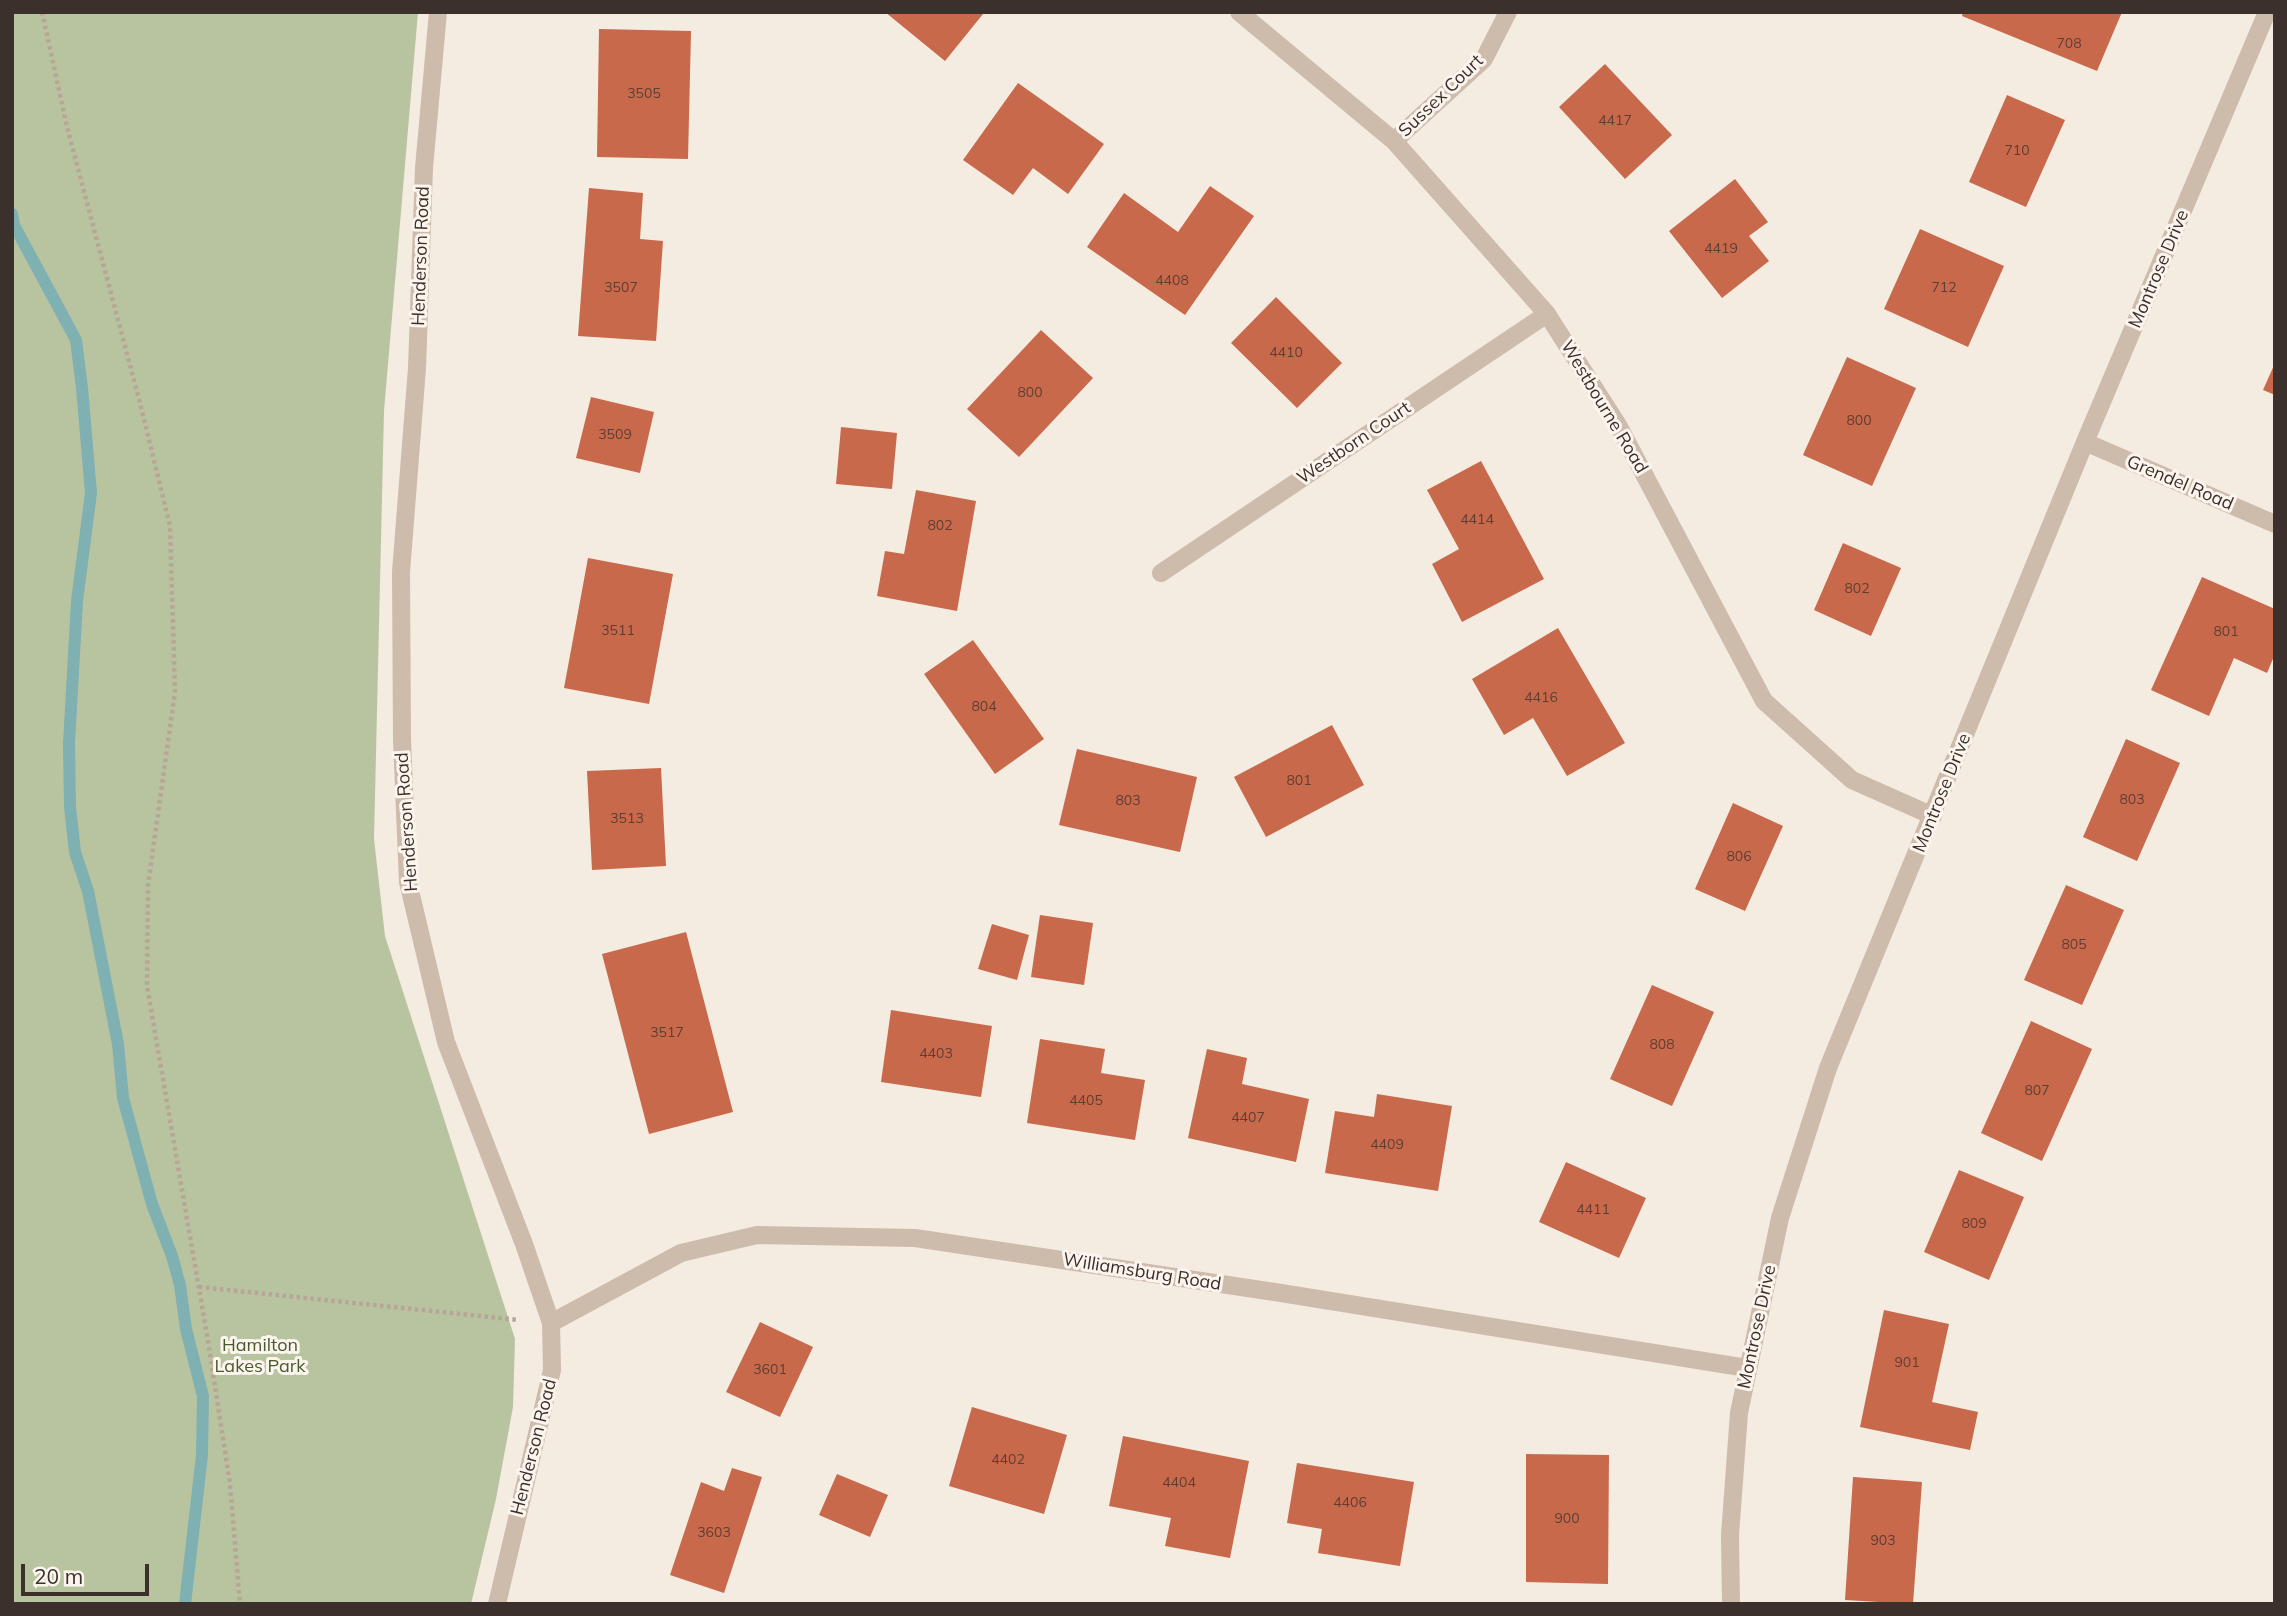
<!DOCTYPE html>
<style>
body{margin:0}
#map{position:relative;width:2287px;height:1616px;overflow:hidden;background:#f4ebe1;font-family:Mulish,sans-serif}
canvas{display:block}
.frame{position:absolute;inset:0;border:14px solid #3b302b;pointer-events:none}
.scale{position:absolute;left:21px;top:1564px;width:128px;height:32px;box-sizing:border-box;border:4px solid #3b302b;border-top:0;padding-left:9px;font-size:21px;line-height:24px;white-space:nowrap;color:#3b302b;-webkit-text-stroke:5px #fbf5ee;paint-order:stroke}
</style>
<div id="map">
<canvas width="2287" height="1616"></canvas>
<div class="frame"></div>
<div class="scale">20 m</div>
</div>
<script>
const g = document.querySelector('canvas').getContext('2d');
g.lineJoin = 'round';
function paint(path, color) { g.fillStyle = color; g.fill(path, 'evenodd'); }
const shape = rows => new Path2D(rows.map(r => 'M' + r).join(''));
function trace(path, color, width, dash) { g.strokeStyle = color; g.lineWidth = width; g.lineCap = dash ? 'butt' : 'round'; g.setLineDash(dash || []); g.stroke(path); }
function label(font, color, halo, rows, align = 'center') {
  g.font = font + ' Mulish,sans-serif'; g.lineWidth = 6; g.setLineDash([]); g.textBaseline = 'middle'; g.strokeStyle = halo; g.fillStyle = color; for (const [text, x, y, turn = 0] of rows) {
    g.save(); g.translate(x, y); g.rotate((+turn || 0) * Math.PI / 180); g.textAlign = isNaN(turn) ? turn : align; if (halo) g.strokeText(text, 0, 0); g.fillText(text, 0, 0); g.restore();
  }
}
paint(shape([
 [12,12,418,12,384,411,374,839,385,936,515,1339,513,1407,496,1499,471,1604,12,1604]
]), '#b8c4a0');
trace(shape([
 [12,214,14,225,76,340,82,388,91,493,77,601,69,743,70,807,75,852,88,891,118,1044,123,1098,152,1204,172,1256,180,1285,186,1329,203,1396,202,1455,185,1604]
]), '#7fb0b2', 12);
paint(shape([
 [885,12,981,12,983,14,945,61],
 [1963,12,2122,12,2097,71,1962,16],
 [599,29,691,31,688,159,597,157],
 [1605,64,1672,135,1625,179,1559,107],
 [1018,83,1104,144,1068,194,1033,168,1013,195,963,160],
 [2007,95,2065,120,2026,207,1969,182],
 [1735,179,1768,222,1749,236,1769,261,1722,298,1669,231],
 [1210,186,1254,216,1185,315,1087,247,1124,193,1178,232],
 [589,188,643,193,640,239,663,241,656,341,578,336],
 [1920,229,2004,266,1968,347,1884,309],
 [1276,297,1342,363,1297,408,1231,343],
 [1041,330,1093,378,1019,457,967,409],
 [1847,357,1916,388,1872,486,1803,455],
 [2275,363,2275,395,2263,390],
 [591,397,654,412,640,473,576,458],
 [841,427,897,433,892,489,836,484],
 [1481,461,1544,579,1462,622,1432,564,1459,549,1427,490],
 [916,490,976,501,957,611,877,596,885,551,904,554],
 [1843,543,1901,568,1871,636,1814,610],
 [588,558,673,574,649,704,564,688],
 [2202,577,2275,609,2275,654,2267,673,2234,658,2209,716,2151,690],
 [1558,628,1625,743,1567,776,1533,718,1504,735,1472,679],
 [973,640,1044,739,995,774,924,674],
 [1332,725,1364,785,1266,837,1234,777],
 [2126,739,2180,763,2137,861,2083,837],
 [1077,749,1197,777,1180,852,1059,825],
 [661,768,666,866,592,870,587,771],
 [1733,803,1783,826,1745,911,1695,889],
 [2066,885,2124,910,2082,1005,2024,980],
 [1040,915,1093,923,1084,985,1031,977],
 [992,924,1029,935,1017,980,978,969],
 [686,932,733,1112,649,1134,602,954],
 [1652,985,1714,1012,1672,1106,1610,1079],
 [891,1010,992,1026,981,1097,881,1082],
 [2031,1021,2092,1049,2042,1161,1981,1133],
 [1040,1039,1105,1049,1101,1073,1145,1080,1135,1140,1027,1123],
 [1207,1049,1247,1058,1242,1084,1309,1099,1296,1162,1188,1138],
 [1377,1094,1452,1106,1438,1191,1325,1173,1335,1111,1374,1117],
 [1566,1162,1646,1198,1619,1258,1539,1222],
 [1959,1170,2024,1197,1989,1280,1924,1252],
 [1884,1310,1949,1324,1932,1402,1978,1412,1970,1450,1860,1427],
 [760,1322,813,1347,780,1417,726,1392],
 [972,1407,1067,1435,1044,1514,949,1486],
 [1123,1436,1249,1461,1230,1558,1165,1546,1171,1518,1109,1506],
 [1526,1454,1609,1455,1608,1584,1526,1582],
 [1297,1463,1414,1482,1400,1566,1318,1553,1322,1529,1287,1523],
 [732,1468,762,1477,724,1593,670,1575,701,1482,724,1491],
 [837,1474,888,1495,870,1537,819,1515],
 [1853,1477,1922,1482,1913,1604,1845,1600]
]), '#c8694b');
trace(shape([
 [42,12,67,127,140,403,170,526,175,692,148,885,147,986,208,1341,230,1484,240,1604],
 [199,1287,519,1320]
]), '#b9a596', 4.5, [3.5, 3.5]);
trace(shape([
 [438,12,424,168,417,368,401,572,402,740,408,882,446,1042,524,1244,551,1323,552,1370,497,1604],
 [1239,12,1394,141,1547,314,1618,425,1764,701,1852,780,1933,816],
 [1394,141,1484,59,1508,12],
 [2085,442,2275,524],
 [1161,573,1547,314],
 [551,1323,681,1253,757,1235,915,1238,1281,1293,1747,1368],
 [1731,1604,1730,1535,1739,1413,1780,1218,1828,1068,2085,442,2267,12]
]), '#cdbbac', 18);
label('14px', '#5e3e33', null, [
 ["708",2069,44],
 ["3505",644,94],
 ["4417",1615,121],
 ["710",2017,151],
 ["4419",1721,249],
 ["4408",1172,281],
 ["3507",621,288],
 ["712",1944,288],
 ["4410",1286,353],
 ["800",1030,393],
 ["800",1859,421],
 ["3509",615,435],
 ["4414",1477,520],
 ["802",940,526],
 ["802",1857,589],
 ["3511",618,631],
 ["801",2226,632],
 ["4416",1541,698],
 ["804",984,707],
 ["801",1299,781],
 ["803",2132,800],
 ["803",1128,801],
 ["3513",627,819],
 ["806",1739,857],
 ["805",2074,945],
 ["3517",667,1033],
 ["808",1662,1045],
 ["4403",936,1054],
 ["807",2037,1091],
 ["4405",1086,1101],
 ["4407",1248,1118],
 ["4409",1387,1145],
 ["4411",1593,1210],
 ["809",1974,1224],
 ["901",1907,1363],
 ["3601",770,1370],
 ["4402",1008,1460],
 ["4404",1179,1483],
 ["4406",1350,1503],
 ["900",1567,1519],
 ["3603",714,1533],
 ["903",1883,1541]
]);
label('18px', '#3b302b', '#fbf5ee', [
 ["Sussex Court",1441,96,-44],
 ["Henderson Road",421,256,-88],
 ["Montrose Drive",2159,269,-67],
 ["Westbourne Road",1604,407,59],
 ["Westborn Court",1354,443,-34],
 ["Grendel Road",2180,483,23],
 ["Montrose Drive",1942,793,-68],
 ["Henderson Road",407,822,-94],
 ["Williamsburg Road",1142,1272,9],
 ["Montrose Drive",1757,1327,-78],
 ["Henderson Road",534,1447,-76]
]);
label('18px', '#4a5a2e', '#fbf5ee', [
 ["Hamilton",260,1346],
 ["Lakes Park",260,1367]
]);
</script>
